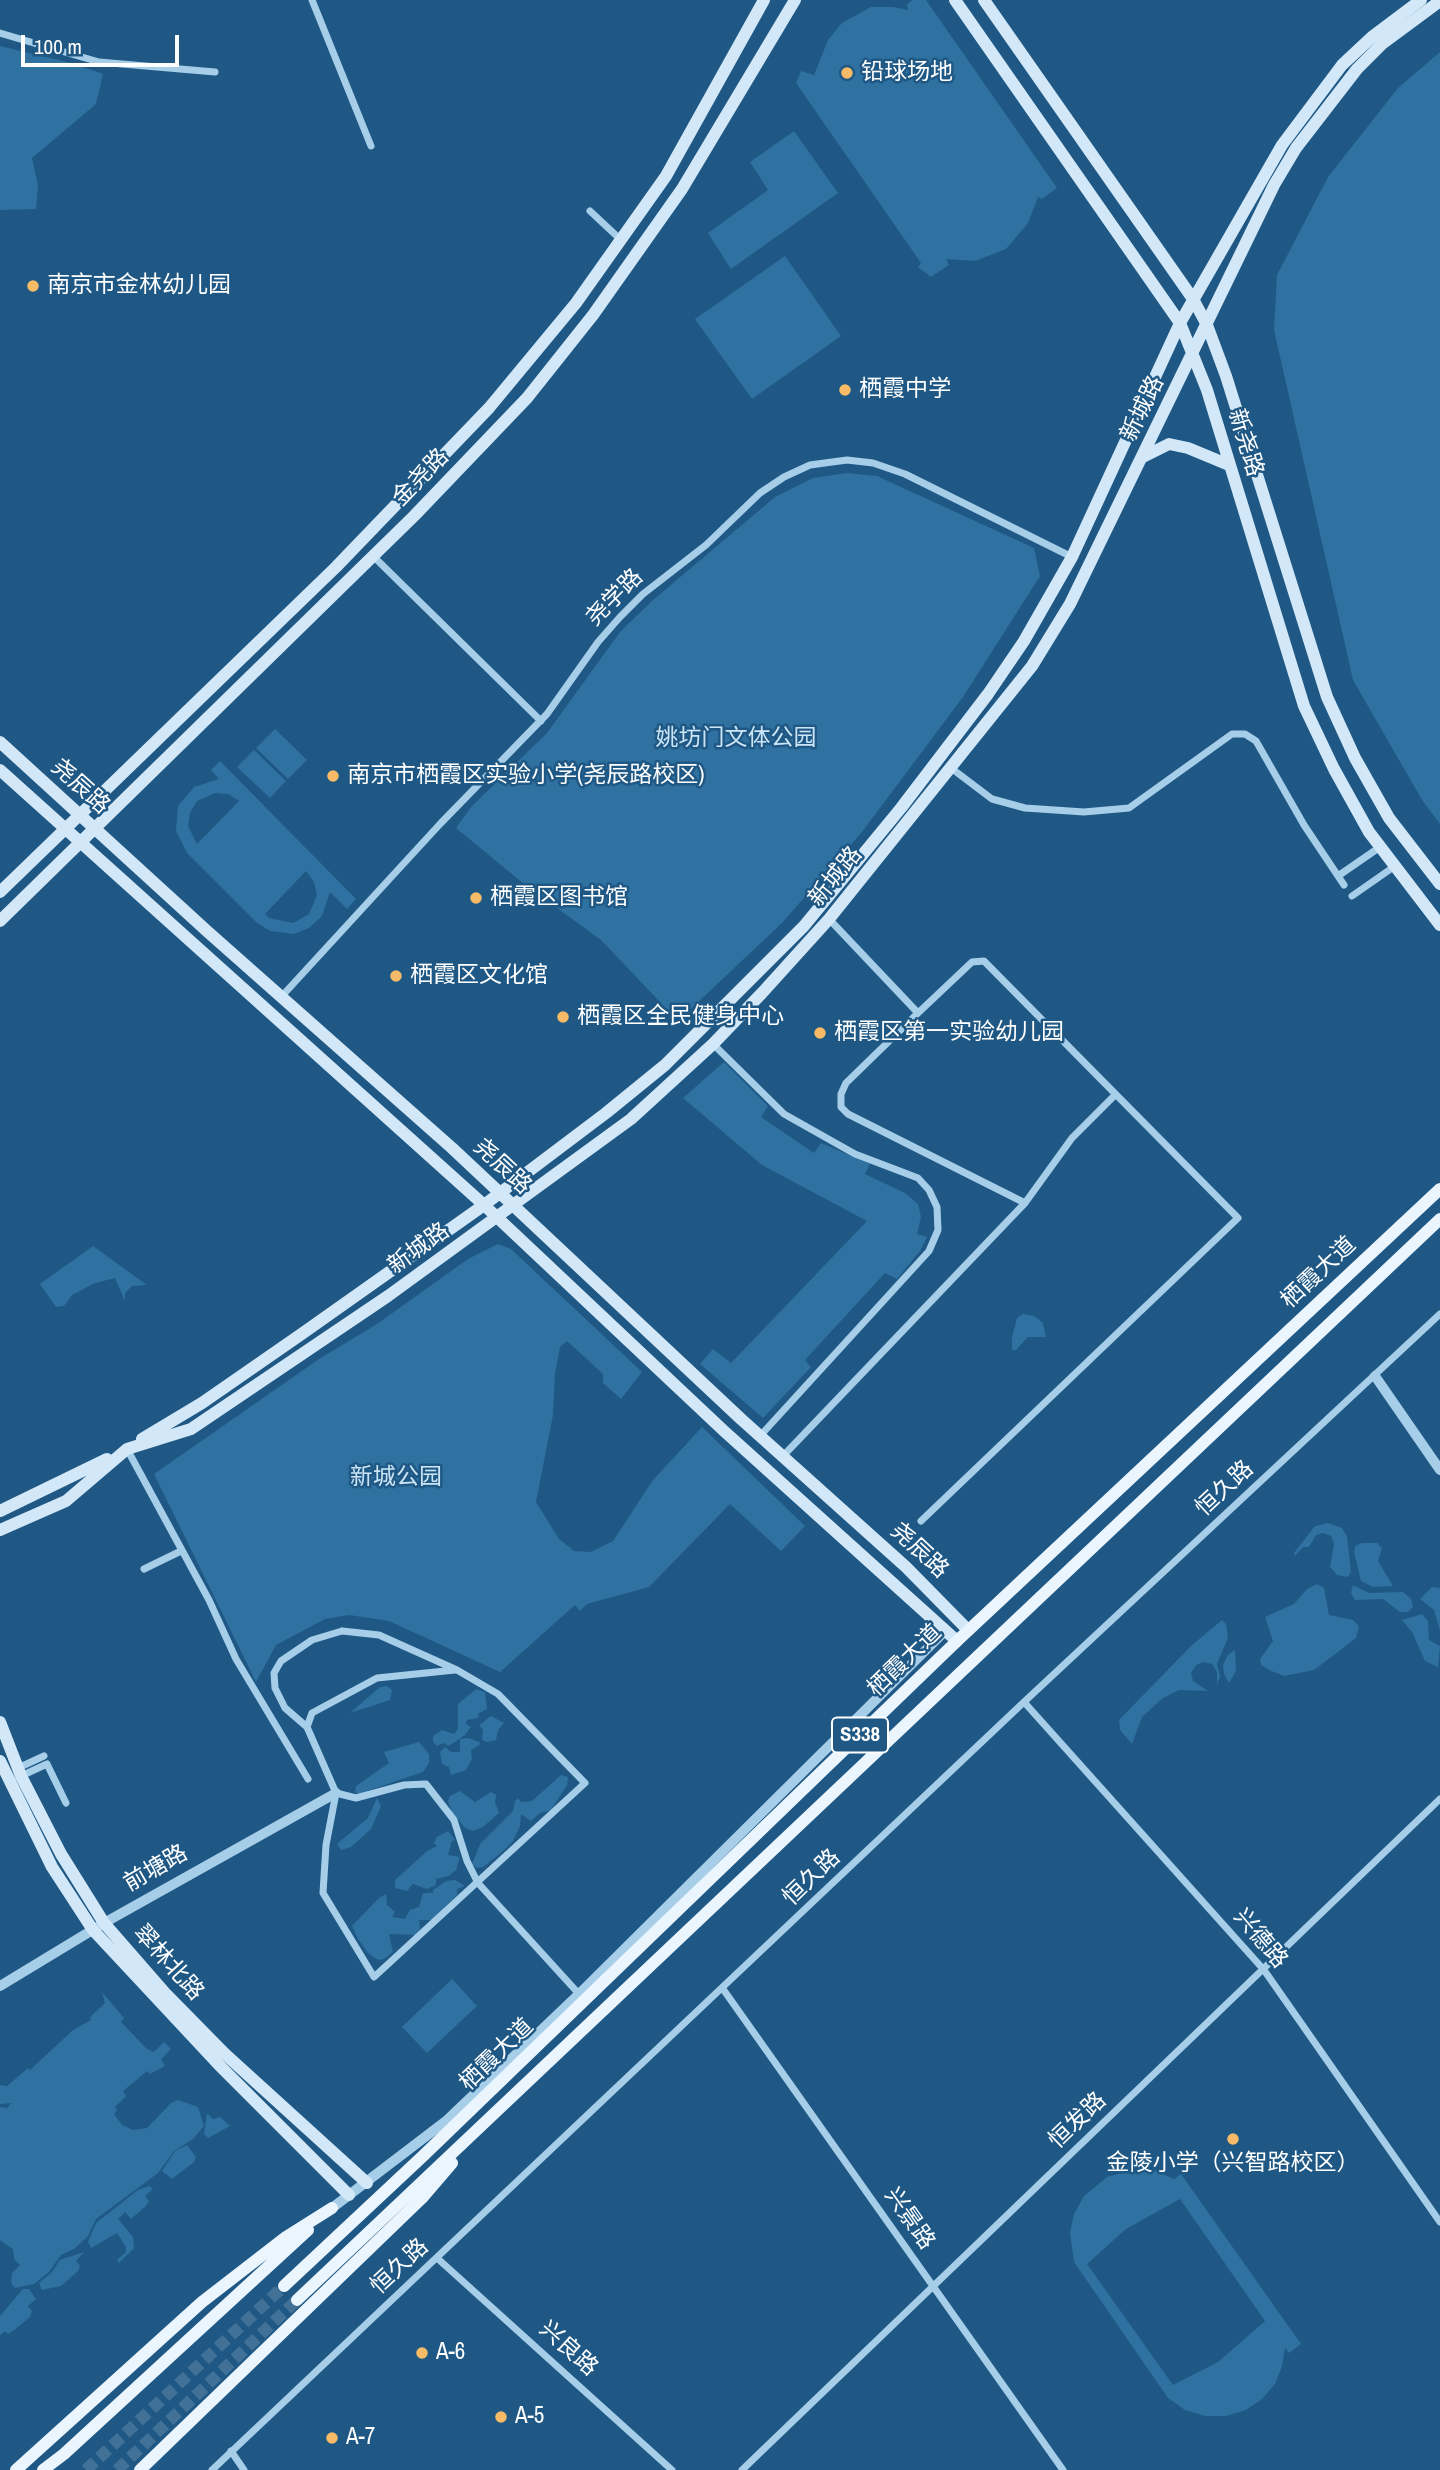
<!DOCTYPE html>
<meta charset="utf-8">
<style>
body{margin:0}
#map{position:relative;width:1440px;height:2470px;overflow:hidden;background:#1f5884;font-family:"Archivo Narrow",sans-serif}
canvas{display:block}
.scale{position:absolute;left:21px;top:35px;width:158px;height:32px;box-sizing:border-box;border:4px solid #fff;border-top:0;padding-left:9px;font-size:21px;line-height:24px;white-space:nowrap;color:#fff;-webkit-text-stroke:5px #1f5884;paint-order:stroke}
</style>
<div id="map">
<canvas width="1440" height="2470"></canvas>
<div class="scale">100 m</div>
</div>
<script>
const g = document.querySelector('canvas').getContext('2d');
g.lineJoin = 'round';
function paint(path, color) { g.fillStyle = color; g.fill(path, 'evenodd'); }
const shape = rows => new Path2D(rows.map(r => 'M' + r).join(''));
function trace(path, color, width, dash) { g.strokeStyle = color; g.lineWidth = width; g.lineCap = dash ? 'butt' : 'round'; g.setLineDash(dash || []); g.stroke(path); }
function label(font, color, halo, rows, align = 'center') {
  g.font = font + ' "Archivo Narrow","Noto Sans SC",sans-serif'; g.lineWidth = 5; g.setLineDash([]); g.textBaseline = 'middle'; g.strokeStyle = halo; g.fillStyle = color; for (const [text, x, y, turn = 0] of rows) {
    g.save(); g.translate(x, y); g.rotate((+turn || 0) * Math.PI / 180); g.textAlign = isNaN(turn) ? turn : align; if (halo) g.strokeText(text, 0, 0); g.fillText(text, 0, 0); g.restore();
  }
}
paint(shape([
 [913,0,926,0,1057,188,1042,199,1038,197,1028,223,1006,249,975,261,946,259,949,265,931,277,918,267,921,263,796,83,801,71,814,75,828,40,842,23,871,7,893,7,908,10,907,4],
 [0,46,71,63,103,74,96,104,32,158,38,185,36,209,0,210],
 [1440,52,1440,824,1422,800,1353,680,1274,330,1277,275,1328,177,1398,88],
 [794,131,838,193,731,269,708,233,768,190,750,162],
 [785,256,841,336,752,399,695,319],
 [846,473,877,476,1034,548,1040,576,963,697,862,832,782,923,678,1021,601,940,524,884,456,828,472,806,547,733,620,632,653,600,775,497,813,478],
 [275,729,307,760,288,779,256,748],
 [254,750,286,781,270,798,237,767],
 [220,761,356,899,347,909,330,892,322,916,309,928,294,934,270,931,256,922,187,853,176,831,178,806,194,787,219,779,211,770],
 [215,793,228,794,239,801,197,844,188,826,190,813,197,801],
 [306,871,314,882,317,895,309,914,293,923,269,918,265,914],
 [724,1062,768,1106,761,1117,814,1153,821,1143,870,1164,865,1174,905,1193,918,1204,921,1217,917,1234,927,1237,920,1251,897,1279,885,1273,805,1360,811,1367,763,1418,700,1364,713,1349,731,1363,867,1221,762,1165,683,1098],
 [498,1244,511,1249,642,1372,621,1399,603,1383,603,1374,567,1341,560,1347,555,1374,553,1415,536,1502,559,1539,574,1551,591,1552,613,1541,653,1480,702,1427,805,1526,781,1551,730,1504,649,1587,587,1604,580,1611,575,1605,500,1672,389,1621,349,1615,325,1619,276,1645,256,1682,154,1474,319,1359,377,1324,468,1259],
 [93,1246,147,1285,132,1286,125,1293,125,1301,115,1278,95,1283,72,1295,64,1306,56,1307,40,1284],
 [1023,1314,1034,1316,1043,1323,1046,1337,1028,1337,1016,1350,1012,1350,1012,1337,1017,1318],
 [1328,1523,1342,1528,1347,1536,1351,1572,1348,1577,1337,1575,1330,1567,1334,1544,1331,1536,1323,1533,1316,1535,1309,1547,1303,1547,1295,1556,1294,1553,1315,1526],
 [1362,1543,1377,1543,1382,1548,1378,1561,1393,1586,1373,1587,1361,1581,1354,1552,1355,1546],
 [1317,1584,1324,1588,1329,1615,1353,1620,1359,1626,1356,1638,1314,1670,1284,1676,1269,1670,1261,1665,1260,1659,1273,1641,1265,1617,1294,1604,1307,1589],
 [1353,1585,1369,1593,1403,1592,1411,1599,1413,1607,1408,1612,1400,1612,1383,1599,1355,1600,1351,1593],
 [1432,1587,1440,1588,1440,1631,1434,1610,1420,1599],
 [1422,1614,1428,1621,1429,1640,1440,1646,1438,1667,1425,1661,1412,1632,1402,1620],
 [1222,1620,1226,1624,1228,1638,1217,1664,1220,1676,1217,1685,1217,1672,1212,1664,1204,1662,1196,1665,1191,1673,1193,1681,1208,1691,1179,1690,1163,1698,1142,1717,1132,1744,1120,1730,1119,1720,1191,1646],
 [1235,1650,1236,1671,1229,1683,1224,1674,1223,1665,1228,1655],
 [387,1686,392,1690,390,1700,350,1713,380,1687],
 [476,1689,485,1692,487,1709,479,1713,478,1718,467,1720,466,1724,471,1727,465,1735,449,1746,443,1743,437,1746,433,1742,433,1736,442,1730,454,1734,458,1729,458,1704],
 [491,1716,504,1723,498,1730,496,1740,487,1742,482,1740,483,1730,479,1725],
 [468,1738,480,1742,479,1745,471,1750,472,1759,466,1770,451,1775,449,1767,442,1764,440,1752,445,1747,451,1752,460,1752,460,1739],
 [419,1742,429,1754,429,1763,423,1772,358,1794,355,1792,356,1786,389,1763,384,1752],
 [561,1775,568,1777,567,1785,551,1810,540,1813,531,1821,521,1814,520,1826,513,1841,502,1852,483,1867,477,1868,472,1864,480,1844,513,1811,515,1801,518,1798,521,1802,532,1801],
 [460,1791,475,1802,491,1792,496,1795,495,1802,499,1813,483,1827,473,1831,465,1828,452,1812,448,1801,450,1796],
 [377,1798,381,1806,371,1829,351,1847,341,1850,337,1844,368,1818],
 [448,1831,455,1840,452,1841,448,1855,460,1857,456,1870,449,1876,436,1879,436,1885,427,1889,413,1884,407,1891,395,1888,395,1880,427,1851,437,1846,434,1843,437,1837],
 [455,1880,465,1886,457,1889,457,1895,432,1920,419,1920,420,1929,415,1935,389,1934,393,1952,384,1959,378,1960,368,1953,358,1939,352,1926,379,1898,386,1894,387,1905,395,1912,392,1917,405,1919,410,1910,419,1907,423,1893,433,1893,433,1890,446,1881],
 [452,1979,477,2006,427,2053,402,2027],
 [102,1992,124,2018,121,2022,147,2049,154,2052,164,2042,171,2049,161,2059,165,2066,150,2074,147,2071,123,2091,126,2096,115,2107,117,2111,114,2114,122,2125,133,2130,147,2128,171,2103,178,2100,198,2107,204,2126,193,2139,174,2151,158,2173,96,2219,88,2236,74,2249,61,2255,49,2272,34,2284,15,2288,11,2283,12,2273,20,2265,14,2259,13,2249,0,2240,0,2107,7,2108,11,2103,0,2104,0,2085,7,2086,28,2068,30,2070,73,2030,91,2020,90,2017,105,2003],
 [207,2113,213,2119,220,2117,230,2126,208,2138,204,2134],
 [187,2145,196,2157,194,2162,172,2179,162,2171,175,2151],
 [1136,2169,1156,2171,1174,2179,1181,2174,1301,2344,1289,2353,1285,2348,1282,2366,1275,2384,1262,2399,1246,2410,1226,2416,1205,2416,1185,2410,1168,2398,1074,2262,1070,2233,1074,2214,1084,2196,1107,2177],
 [1180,2199,1265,2321,1218,2362,1173,2385,1087,2264,1126,2229],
 [149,2186,153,2189,145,2196,149,2201,146,2206,131,2219,125,2212,118,2219,133,2237,134,2248,119,2263,117,2260,126,2252,126,2247,117,2233,91,2248,88,2242,96,2223,138,2190],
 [84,2252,76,2261,80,2266,78,2271,61,2286,42,2290,39,2283,52,2272,60,2260],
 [23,2289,29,2289,36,2299,28,2306,32,2311,30,2317,13,2331,8,2334,5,2331,0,2335,0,2316]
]), '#2f71a0');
trace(shape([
 [86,2470,284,2286],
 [117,2470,297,2300]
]), '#417196', 12, [12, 6]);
trace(shape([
 [312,0,371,146],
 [0,33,99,62,215,72],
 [590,211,621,240],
 [373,556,541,721],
 [951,768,992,799,1025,808,1084,812,1129,808,1232,734,1245,734,1256,741,1304,825,1344,885],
 [1338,876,1380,847],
 [1352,896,1395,866],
 [829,919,918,1013,972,962,984,961,1238,1218,921,1521],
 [282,996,440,824,547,714,598,642,620,617,643,594,706,545,760,493,784,477,810,465,847,460,873,463,905,474,1072,557],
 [918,1013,846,1083,841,1094,841,1107,848,1114,1025,1203],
 [713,1044,784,1114,855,1154,918,1178,929,1190,937,1207,938,1230,929,1251,760,1436],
 [127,1449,209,1600,236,1659,308,1779],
 [783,1456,1025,1203,1072,1138,1115,1095],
 [144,1569,181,1551],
 [342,1631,379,1635,457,1670,498,1694,585,1783,374,1977,323,1893,326,1845,336,1793,307,1727,285,1708,275,1688,274,1673,281,1661,312,1640,342,1631],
 [1024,1702,1264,1970,1440,2222],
 [307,1727,312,1713,377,1678,455,1670],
 [18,1768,44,1756],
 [21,1776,47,1764,66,1803],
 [336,1793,356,1798,404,1785,426,1784,454,1820,467,1861,478,1883,579,1994],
 [723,1989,1063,2470],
 [437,2258,672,2470],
 [231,2451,244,2470],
 [212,2470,1024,1702,1440,1314],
 [742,2470,1440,1799]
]), '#a7cee9', 7);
trace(shape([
 [1375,1376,1440,1470],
 [0,1986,104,1923,336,1793],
 [332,2208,446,2121,579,1994,945,1631]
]), '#a7cee9', 10);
trace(shape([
 [955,0,1180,323,1207,390,1304,706,1334,769,1369,832,1440,925],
 [984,0,1193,299,1207,325,1226,376,1327,697,1355,758,1389,818,1440,884],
 [1143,457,1169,444,1188,448,1229,465],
 [0,742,208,932,452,1148,741,1419,906,1567,968,1630],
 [0,770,484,1205,724,1431,957,1641],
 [0,892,336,567,489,408,576,303,666,176,764,0],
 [0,921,414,516,527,398,593,315,682,189,795,0],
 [142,1439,202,1403,303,1333,484,1205,606,1113,665,1065,804,926,901,808,988,694,1024,641,1072,557,1180,323,1282,145,1342,65,1373,36,1421,0],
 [0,1511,107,1459],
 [0,1530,66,1501,127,1449,191,1429,388,1296,631,1119,713,1044,762,993,829,919,1032,666,1070,604,1274,185,1296,148,1357,69,1382,44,1440,1],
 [0,1722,21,1776,61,1854,104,1923,165,1993,225,2054,367,2183],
 [0,1761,52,1867,93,1930,219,2065,349,2195]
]), '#d2e7f7', 12);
trace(shape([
 [284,2286,424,2155,957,1641,1440,1189],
 [297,2300,1440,1219],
 [16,2470,202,2302,286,2237,332,2208],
 [43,2470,64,2454,308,2230],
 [140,2470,422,2198,452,2163]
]), '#eaf5fe', 12);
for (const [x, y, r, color] of [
 [847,73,7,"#f7bb67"],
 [33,286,7,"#f7bb67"],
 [845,390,7,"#f7bb67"],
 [333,776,7,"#f7bb67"],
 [476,898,7,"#f7bb67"],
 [396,976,7,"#f7bb67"],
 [563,1017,7,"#f7bb67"],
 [820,1033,7,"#f7bb67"],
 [1233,2139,7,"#f7bb67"],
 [422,2353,7,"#f7bb67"],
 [501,2417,7,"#f7bb67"],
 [332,2438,7,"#f7bb67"]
]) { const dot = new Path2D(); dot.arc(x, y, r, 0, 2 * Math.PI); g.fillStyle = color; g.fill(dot); trace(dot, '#1f5884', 2.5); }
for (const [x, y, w] of [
 [860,1735,56]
]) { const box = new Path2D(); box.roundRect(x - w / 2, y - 17.5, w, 35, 5); g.fillStyle = '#1f5884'; g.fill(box); trace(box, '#fff', 2); }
label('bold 21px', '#fff', null, [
 ["S338",860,1735]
]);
label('23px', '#fff', '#1f5884', [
 ["铅球场地",861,73],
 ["南京市金林幼儿园",47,286],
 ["栖霞中学",859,390],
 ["南京市栖霞区实验小学(尧辰路校区)",347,776],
 ["栖霞区图书馆",490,898],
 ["栖霞区文化馆",410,976],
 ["栖霞区全民健身中心",577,1017],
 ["栖霞区第一实验幼儿园",834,1033],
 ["金陵小学（兴智路校区）",1233,2164,"center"],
 ["A-6",436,2353],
 ["A-5",515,2417],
 ["A-7",346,2438]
], 'left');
label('23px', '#fff', '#1f5884', [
 ["新城路",1143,409,-64],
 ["新尧路",1245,443,73],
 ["金尧路",421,478,-46],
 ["尧学路",615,598,-45],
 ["尧辰路",80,787,42],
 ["新城路",836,877,-51],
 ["尧辰路",502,1167,43],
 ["新城路",419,1249,-36],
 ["栖霞大道",1319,1273,-43],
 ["恒久路",1225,1489,-43],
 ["尧辰路",919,1551,43],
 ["栖霞大道",905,1661,-44],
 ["前塘路",156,1869,-30],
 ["恒久路",812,1878,-44],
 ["兴德路",1260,1939,50],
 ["翠林北路",168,1963,48],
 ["栖霞大道",497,2055,-44],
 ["恒发路",1078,2121,-44],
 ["兴景路",909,2219,55],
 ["恒久路",400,2267,-43],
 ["兴良路",568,2349,42]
]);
label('23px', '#cbe5f7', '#1f5884', [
 ["姚坊门文体公园",736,739],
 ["新城公园",396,1478]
]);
</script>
